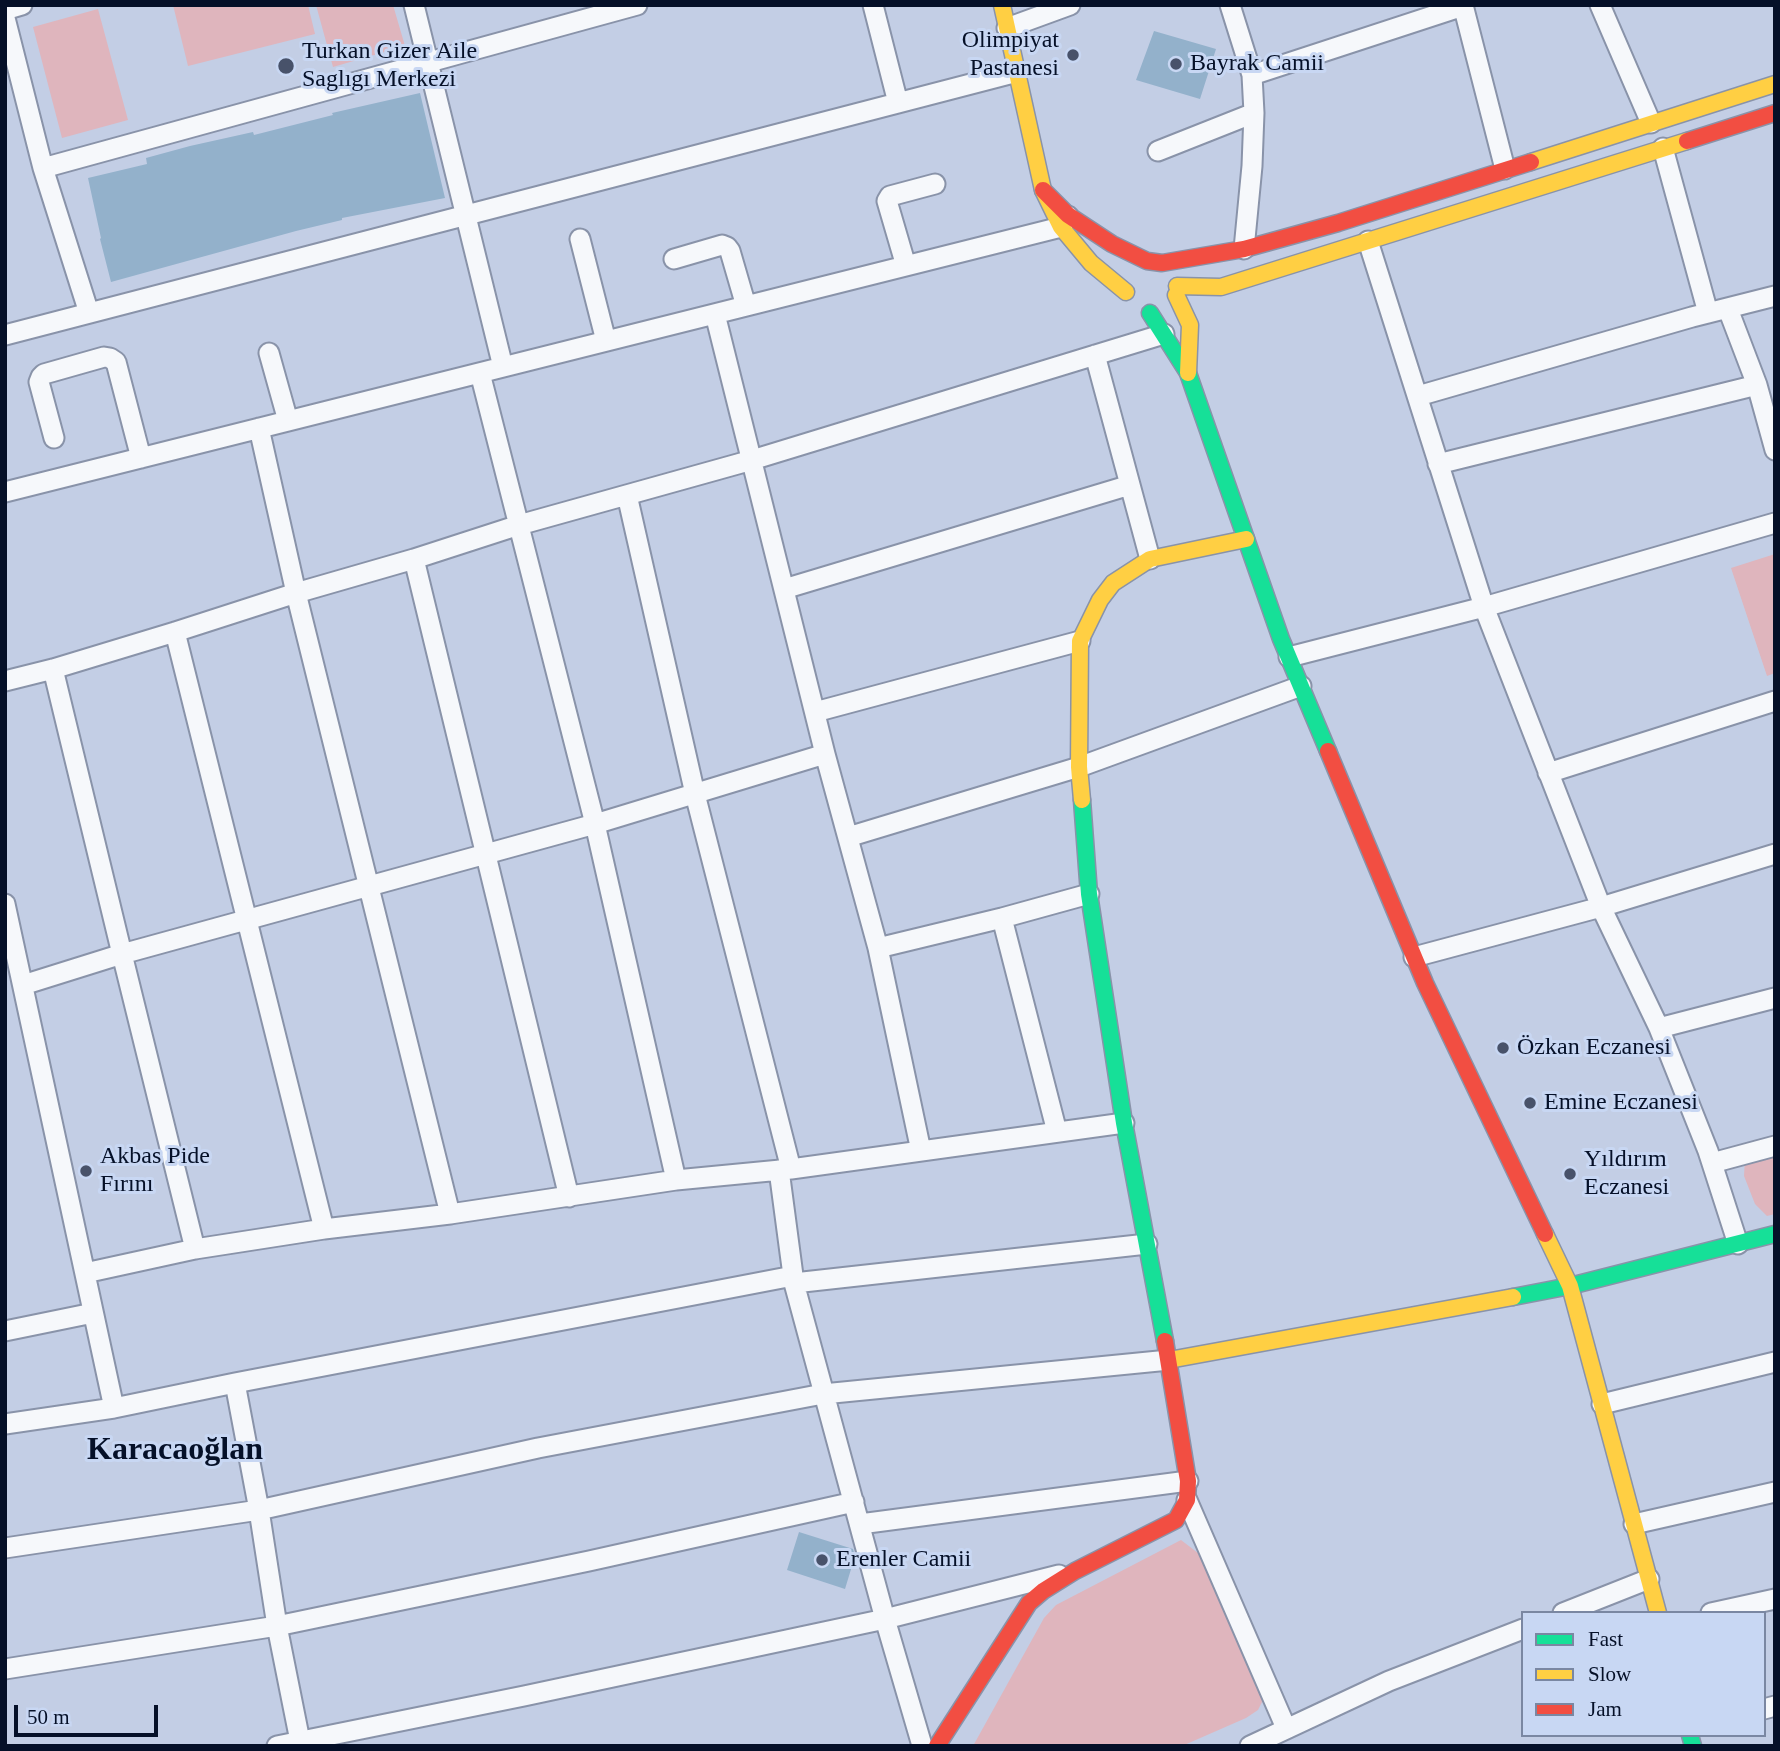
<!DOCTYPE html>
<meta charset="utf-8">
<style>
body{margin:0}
#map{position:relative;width:1780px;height:1751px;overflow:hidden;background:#c3cee5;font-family:Georgia,serif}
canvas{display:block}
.frame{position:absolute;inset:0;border:7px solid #051028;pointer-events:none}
.legend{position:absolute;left:1521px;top:1611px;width:245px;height:126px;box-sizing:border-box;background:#c8d7f3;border:2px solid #7a87a2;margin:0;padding:9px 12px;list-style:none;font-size:21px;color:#051028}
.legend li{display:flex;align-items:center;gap:14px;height:35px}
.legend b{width:35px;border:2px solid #7a87a2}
.scale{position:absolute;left:14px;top:1705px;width:144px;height:32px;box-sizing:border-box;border:4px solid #051028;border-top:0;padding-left:9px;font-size:21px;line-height:24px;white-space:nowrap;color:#051028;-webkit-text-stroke:5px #c8d7f3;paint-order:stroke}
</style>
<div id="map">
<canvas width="1780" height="1751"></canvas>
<div class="frame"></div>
<ul class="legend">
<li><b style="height:9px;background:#16e098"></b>Fast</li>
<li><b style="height:9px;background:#ffcf43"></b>Slow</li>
<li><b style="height:9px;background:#f24e42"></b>Jam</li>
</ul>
<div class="scale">50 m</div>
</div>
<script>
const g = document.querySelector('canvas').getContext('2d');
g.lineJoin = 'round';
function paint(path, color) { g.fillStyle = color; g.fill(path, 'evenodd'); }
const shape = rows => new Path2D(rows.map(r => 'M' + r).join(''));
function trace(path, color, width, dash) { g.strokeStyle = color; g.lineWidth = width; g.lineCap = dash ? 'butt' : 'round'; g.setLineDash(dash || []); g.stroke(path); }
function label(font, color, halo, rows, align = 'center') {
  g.font = font + ' Georgia,serif'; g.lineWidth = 6; g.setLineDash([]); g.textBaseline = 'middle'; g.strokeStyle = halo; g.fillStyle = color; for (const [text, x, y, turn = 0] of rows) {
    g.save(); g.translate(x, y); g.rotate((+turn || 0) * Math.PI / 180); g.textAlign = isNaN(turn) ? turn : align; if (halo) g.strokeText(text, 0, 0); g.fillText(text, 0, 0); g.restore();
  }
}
paint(shape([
 [173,5,308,5,315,34,188,66],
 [316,5,393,5,405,46,333,67],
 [98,9,128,120,62,138,33,27],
 [1775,554,1775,673,1767,676,1731,568],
 [1775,1150,1775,1214,1767,1216,1755,1204,1744,1176,1745,1158],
 [1181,1540,1198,1553,1261,1690,1262,1702,1258,1710,1246,1718,1182,1746,973,1746,1044,1618,1056,1605]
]), '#dfb5bd');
paint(shape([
 [1154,31,1216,49,1200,99,1136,80],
 [420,93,445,198,342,218,342,220,296,231,111,282,100,239,101,238,88,178,147,164,146,158,190,146,253,132,254,135,333,115,332,113],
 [799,1532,853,1549,855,1556,845,1589,787,1570]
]), '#93b1cb');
const street = shape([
 [414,5,503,367],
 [873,5,898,103],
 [1230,5,1252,75,1254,113,1252,166,1244,249],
 [1463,5,1505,169],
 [1600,5,1651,123],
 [5,10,22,5],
 [5,18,43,168,89,313],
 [1007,28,1070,5],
 [1252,75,1463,6],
 [1663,148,1708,313],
 [1158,151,1254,113],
 [43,168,637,5],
 [580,239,606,341],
 [1368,241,1484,607,1601,907,1659,1028,1708,1151,1738,1244],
 [674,259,722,245,727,247,730,251,746,306],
 [906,266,887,201,890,196,935,184],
 [1728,309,1757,385,1775,450],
 [715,314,825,754,878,948,921,1151],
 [5,335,1017,72],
 [269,353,288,421],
 [1095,355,1150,559],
 [480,373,595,824,676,1180],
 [1418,396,1692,317,1775,296],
 [259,428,296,593,450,1214],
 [54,438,39,382,41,377,44,374,104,357,110,358,116,362,141,458],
 [1438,464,1757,385],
 [5,492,1061,227,1068,216],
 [627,495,695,794,791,1169],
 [414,559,569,1197],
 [784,589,1130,485],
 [175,632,324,1229],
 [1289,657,1484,607,1775,523],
 [53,669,122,954,195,1249],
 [5,681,53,669,175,632,296,593,414,559,519,525,752,460,1164,334],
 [815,712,1080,641],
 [1548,773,1775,701],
 [848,837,1079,767,1301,686],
 [5,904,114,1408],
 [1002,918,1057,1132],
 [878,948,1002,918,1089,894],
 [1414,957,1601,907,1775,854],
 [23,985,122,954,595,824,825,754],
 [1659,1028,1775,998],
 [1712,1163,1775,1146],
 [779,1170,794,1283,885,1619,921,1742],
 [85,1273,195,1249,324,1229,450,1214,676,1180,791,1169,1124,1123],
 [794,1283,1147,1244],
 [5,1331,93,1313],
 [235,1383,259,1510,277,1626,301,1746],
 [1602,1404,1775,1362],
 [5,1424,114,1408,235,1383,793,1276],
 [1187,1500,1286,1728],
 [860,1524,1188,1481],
 [1634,1524,1775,1492],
 [5,1548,259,1510,538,1448,823,1394,1169,1360],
 [1563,1613,1649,1579],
 [1711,1613,1775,1599],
 [5,1669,277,1626,589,1561,854,1502],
 [1764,1709,1775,1706],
 [277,1746,524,1696,885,1619,1059,1575],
 [1250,1746,1389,1681,1523,1629]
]);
const fast = shape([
 [1150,313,1188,373,1281,639,1328,751],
 [1082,800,1089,894,1124,1123,1165,1341],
 [1513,1297,1570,1286,1775,1234],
 [1690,1735,1693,1746]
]);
const slow = shape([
 [1002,5,1043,190,1061,227,1091,263,1126,292],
 [1531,162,1775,84],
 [1177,286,1221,287,1687,141],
 [1176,295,1190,325,1188,373],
 [1082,800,1079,767,1080,641,1100,600,1113,583,1150,559,1246,539],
 [1545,1234,1570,1286,1658,1613],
 [1169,1360,1513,1297]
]);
const jam = shape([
 [1687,141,1775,113],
 [1043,190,1068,215,1112,244,1147,261,1162,263,1244,249,1338,223,1531,162],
 [1328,751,1425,983,1545,1234],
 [937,1746,1029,1603,1043,1591,1075,1571,1176,1520,1187,1500,1188,1481,1165,1341]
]);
trace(street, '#8993a9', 23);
trace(fast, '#8993a9', 19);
trace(slow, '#8993a9', 19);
trace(jam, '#8993a9', 19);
trace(street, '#f6f8fb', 19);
trace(fast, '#16e098', 16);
trace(slow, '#ffcf43', 16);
trace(jam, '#f24e42', 16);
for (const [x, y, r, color] of [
 [1073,55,7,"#48526a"],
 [1176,64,7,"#48526a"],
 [286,66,9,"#48526a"],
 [1503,1048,7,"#48526a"],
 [1530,1103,7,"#48526a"],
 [86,1171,7,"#48526a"],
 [1570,1174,7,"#48526a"],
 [822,1560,7,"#48526a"]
]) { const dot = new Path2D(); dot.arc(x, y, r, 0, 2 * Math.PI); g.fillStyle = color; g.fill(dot); trace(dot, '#c8d7f3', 2.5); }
label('24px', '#051028', '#c8d7f3', [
 ["Olimpiyat",1059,41,"right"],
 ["Pastanesi",1059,69,"right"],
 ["Turkan Gizer Aile",302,52],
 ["Saglıgı Merkezi",302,80],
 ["Bayrak Camii",1190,64],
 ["Özkan Eczanesi",1517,1048],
 ["Emine Eczanesi",1544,1103],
 ["Akbas Pide",100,1157],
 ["Fırını",100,1185],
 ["Yıldırım",1584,1160],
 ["Eczanesi",1584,1188],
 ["Erenler Camii",836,1560]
], 'left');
label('bold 32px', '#051028', '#c8d7f3', [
 ["Karacaoğlan",175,1451]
]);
</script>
